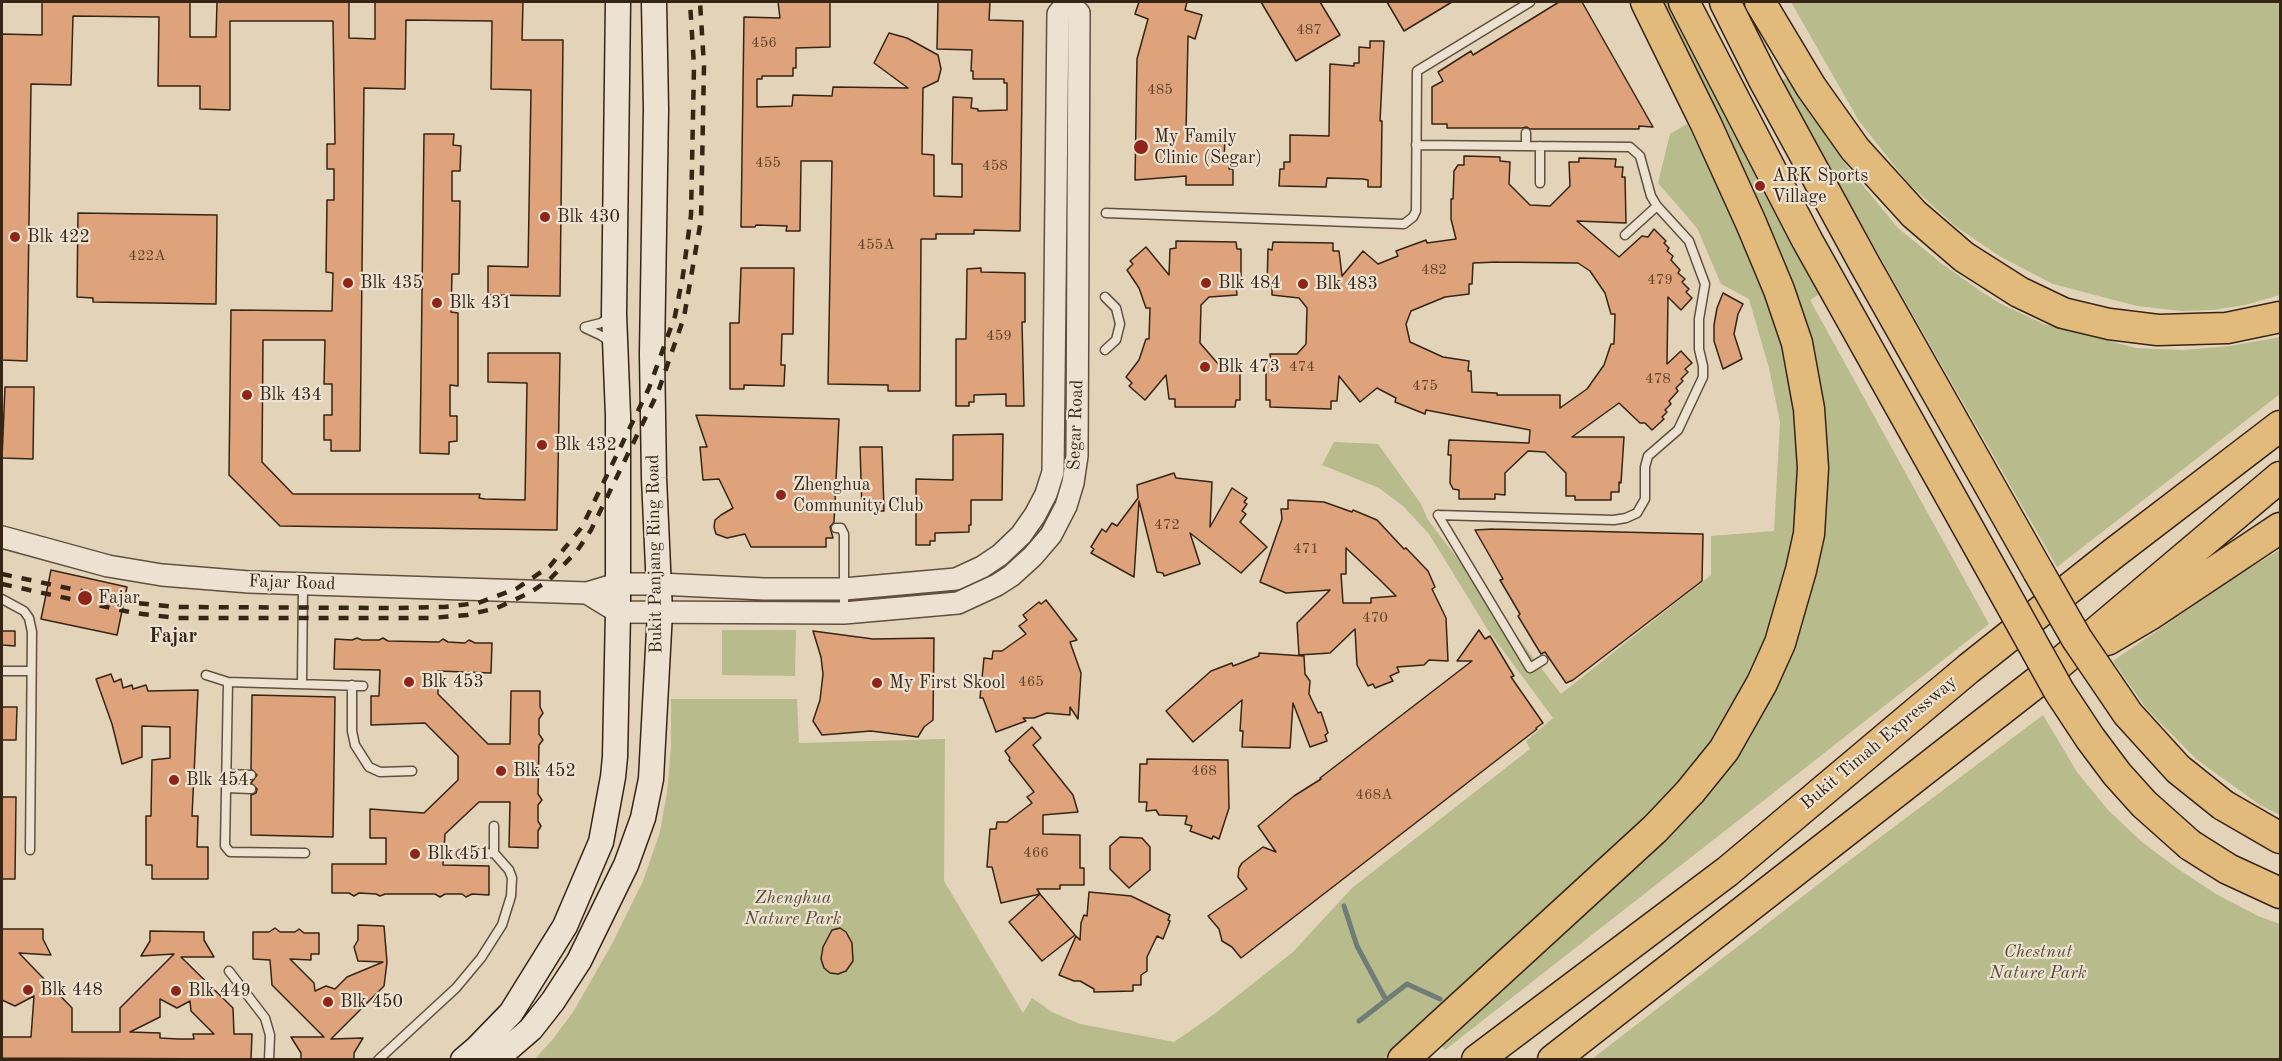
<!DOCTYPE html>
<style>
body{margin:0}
#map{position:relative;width:2282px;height:1061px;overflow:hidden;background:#e3d3b8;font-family:"Old Standard TT",serif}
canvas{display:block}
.frame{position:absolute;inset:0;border:3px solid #362415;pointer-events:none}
</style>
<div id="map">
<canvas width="2282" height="1061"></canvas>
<div class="frame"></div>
</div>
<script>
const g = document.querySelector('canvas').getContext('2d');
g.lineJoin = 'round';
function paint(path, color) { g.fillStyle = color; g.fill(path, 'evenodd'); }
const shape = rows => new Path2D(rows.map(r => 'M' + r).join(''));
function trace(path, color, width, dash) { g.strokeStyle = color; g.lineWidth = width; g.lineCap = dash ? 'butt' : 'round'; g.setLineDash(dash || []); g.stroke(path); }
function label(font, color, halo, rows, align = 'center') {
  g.font = font + ' "Old Standard TT",serif'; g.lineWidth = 4.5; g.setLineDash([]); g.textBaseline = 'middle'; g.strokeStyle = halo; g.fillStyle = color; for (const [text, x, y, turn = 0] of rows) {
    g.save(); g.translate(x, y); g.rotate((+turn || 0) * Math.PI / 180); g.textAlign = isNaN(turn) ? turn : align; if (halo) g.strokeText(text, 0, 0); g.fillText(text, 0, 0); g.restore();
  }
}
paint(shape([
 [1631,2,1702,2,1845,278,1810,300,1989,624,1445,1050,1436,1040,1563,922,1787,651,1808,344],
 [1791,2,2280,2,2280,295,2245,305,2213,310,2182,311,2137,306,2053,284,2001,257,1955,226,1909,184,1859,121],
 [1786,78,1846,165,1898,228,1941,263,1982,292,2001,304,2044,324,2136,348,2184,350,2230,346,2280,337,2280,394,2057,567,1780,82],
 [1687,124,1740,232,1766,293,1784,349,1796,412,1799,469,1795,533,1783,585,1765,644,1719,735,1657,809,1562,899,1383,1059,534,1060,553,1039,573,1012,612,944,643,881,660,832,667,792,671,747,671,699,797,699,799,743,945,739,944,881,1023,1013,1032,998,1052,1012,1080,1024,1174,1042,1213,1015,1293,952,1352,888,1530,749,1526,741,1553,718,1488,630,1429,534,1403,506,1379,488,1322,465,1334,442,1378,444,1421,504,1428,520,1561,694,1711,575,1711,536,1774,531,1780,422,1769,368,1749,299,1721,284,1697,228,1658,183,1670,134],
 [2280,550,2280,815,2260,805,2196,759,2146,708,2113,661,2241,573],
 [722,630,796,630,795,676,722,675],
 [2043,715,2077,772,2108,810,2142,842,2178,869,2216,894,2258,916,2280,924,2280,1059,1592,1059,1842,866]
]), '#b8bb8c');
trace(shape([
 [1344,906,1357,946,1386,1000],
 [1359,1021,1407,984,1440,999]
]), '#707c76', 5);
const building = shape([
 [42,2,190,2,190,37,216,37,217,2,349,2,349,38,375,39,375,2,523,2,522,40,563,40,560,296,488,295,488,266,528,267,531,90,491,89,492,21,406,20,405,89,364,88,360,451,331,451,331,440,324,440,324,415,332,415,332,384,324,384,325,340,263,340,262,462,293,494,480,494,479,498,485,499,525,500,527,383,488,382,488,353,560,353,557,530,280,526,229,475,231,310,332,311,333,273,326,272,327,200,334,200,334,169,327,169,327,144,335,144,333,21,230,21,230,110,200,109,200,86,158,86,159,17,73,16,71,85,31,84,27,361,2,360,2,34,42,35,42,2],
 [778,2,830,2,830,47,796,48,796,68,793,68,793,76,762,76,762,79,757,79,757,107,792,106,793,95,832,96,833,87,908,88,874,63,889,33,907,38,938,55,941,69,938,81,923,88,922,154,934,155,934,196,962,197,962,164,952,164,953,97,972,98,971,108,978,109,978,111,1007,110,1007,83,1004,83,1004,79,973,79,973,71,971,71,972,50,937,49,938,2,990,2,989,20,1023,21,1020,231,974,230,974,234,936,234,936,239,921,239,920,391,888,391,888,385,828,384,832,161,801,161,800,231,786,231,787,226,756,225,755,227,741,227,744,17,780,18,778,2],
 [1139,2,1187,2,1185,10,1202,15,1195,39,1188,36,1186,133,1225,134,1224,163,1229,163,1229,169,1233,169,1233,185,1186,185,1186,176,1135,180,1137,59,1148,19,1135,14,1139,2],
 [1261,2,1320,2,1340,35,1296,61,1261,2],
 [1387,2,1452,2,1404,31,1387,2],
 [1559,2,1582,2,1653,127,1639,126,1639,129,1530,129,1527,127,1522,128,1447,128,1447,124,1432,124,1432,87,1443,81,1438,72,1471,51,1473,55,1559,2],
 [1370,41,1384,41,1380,121,1382,121,1381,187,1368,187,1368,180,1363,179,1327,178,1326,187,1279,186,1280,169,1284,169,1284,162,1290,162,1290,135,1329,136,1330,64,1354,66,1354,63,1359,63,1359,47,1370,48,1370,41],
 [424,134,454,134,453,145,461,146,460,171,452,171,452,201,460,201,459,274,452,274,451,312,458,313,458,386,450,385,450,416,457,416,457,441,449,442,449,454,420,453,424,134],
 [1464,156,1500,157,1500,161,1510,162,1509,184,1530,205,1550,206,1570,186,1569,162,1579,162,1579,158,1616,159,1615,167,1623,167,1622,177,1625,177,1626,223,1577,221,1619,257,1642,236,1648,237,1654,229,1666,241,1664,243,1669,248,1667,251,1673,256,1671,260,1680,270,1678,273,1685,279,1682,282,1689,289,1686,292,1692,298,1681,310,1668,297,1667,364,1681,351,1692,363,1685,369,1688,372,1681,379,1683,381,1676,388,1678,391,1669,401,1671,404,1665,410,1667,412,1662,417,1664,419,1652,430,1645,423,1640,423,1619,403,1572,437,1624,437,1621,483,1619,482,1619,492,1611,492,1611,500,1575,500,1575,496,1566,496,1566,473,1545,452,1528,451,1505,473,1505,495,1495,494,1495,499,1459,499,1459,490,1453,489,1450,483,1451,455,1448,455,1449,440,1529,443,1530,430,1426,410,1425,414,1395,402,1396,398,1377,388,1360,402,1339,376,1337,401,1331,401,1331,409,1270,407,1270,400,1266,400,1266,364,1271,363,1270,354,1297,354,1306,344,1307,308,1299,298,1272,295,1272,286,1267,286,1268,249,1272,250,1273,242,1333,243,1333,251,1339,251,1342,276,1363,251,1378,264,1398,256,1396,251,1426,240,1427,243,1456,239,1451,219,1451,199,1453,199,1454,171,1458,165,1464,165,1464,156],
 [1498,262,1578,263,1590,271,1605,293,1611,314,1615,314,1614,344,1611,344,1604,365,1587,389,1560,408,1560,395,1497,395,1497,393,1472,392,1471,371,1468,371,1469,361,1443,357,1410,342,1406,324,1411,311,1445,297,1469,294,1469,284,1472,284,1473,263,1498,262],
 [78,213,217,215,216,304,93,302,93,298,77,297,78,213],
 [1176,241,1236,242,1237,249,1241,249,1241,286,1236,286,1237,295,1209,297,1201,305,1200,343,1226,373,1227,363,1240,364,1240,400,1236,400,1235,407,1175,407,1175,399,1169,399,1166,375,1145,400,1129,386,1132,383,1126,377,1139,360,1146,339,1149,339,1150,308,1146,308,1139,288,1127,270,1133,264,1130,261,1146,247,1169,275,1170,249,1176,248,1176,241],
 [741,268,794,268,793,334,782,334,781,365,785,365,784,386,744,385,744,389,730,389,730,323,739,323,741,268],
 [981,268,981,272,1025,273,1025,322,1022,322,1024,406,1006,406,1006,394,974,395,974,402,969,402,969,406,956,406,956,339,966,339,967,269,981,268],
 [1723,293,1743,304,1738,314,1734,334,1742,359,1723,369,1714,341,1714,325,1717,308,1723,293],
 [5,387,34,387,33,459,2,458,5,387],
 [696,415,839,419,834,522,830,527,833,538,826,538,826,547,751,547,745,534,727,538,716,534,714,527,715,520,721,515,733,508,719,479,703,480,700,447,707,447,696,415],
 [1003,434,1002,500,971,500,971,525,969,525,969,532,935,533,935,541,930,541,930,545,916,545,916,479,953,480,953,435,1003,434],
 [860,447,882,447,884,511,862,511,860,447],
 [1174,473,1176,478,1212,482,1210,527,1232,488,1247,498,1244,502,1247,504,1242,511,1246,514,1240,522,1267,547,1241,573,1190,533,1200,564,1164,576,1163,573,1157,572,1139,501,1134,577,1091,553,1094,549,1091,547,1102,529,1106,532,1112,523,1117,526,1138,498,1137,485,1174,473],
 [1288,500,1324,502,1352,512,1353,510,1377,520,1404,549,1406,548,1428,571,1435,587,1432,589,1446,618,1448,661,1429,660,1424,665,1397,667,1399,672,1390,676,1393,681,1375,688,1373,684,1368,686,1357,665,1355,629,1330,653,1299,655,1297,623,1330,590,1286,593,1260,582,1282,519,1281,509,1288,509,1288,500],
 [1346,548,1380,580,1396,596,1371,598,1371,603,1343,603,1341,574,1346,574,1346,548],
 [1493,529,1703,534,1702,581,1573,680,1566,683,1545,652,1541,654,1518,616,1520,614,1500,580,1503,579,1475,530,1493,529],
 [51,570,127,587,117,635,41,619,51,570],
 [1046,600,1077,640,1070,642,1081,673,1078,719,1070,707,1070,715,1047,713,1034,718,1023,718,1026,721,996,732,983,698,980,698,984,658,992,659,993,651,1002,651,1026,634,1019,626,1027,620,1023,615,1039,602,1041,604,1046,600],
 [1479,630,1485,639,1490,636,1514,676,1511,677,1543,723,1536,728,1537,729,1241,958,1232,947,1222,941,1219,929,1208,916,1247,889,1238,877,1239,868,1242,863,1263,847,1276,852,1258,826,1294,796,1321,779,1320,778,1472,661,1457,661,1479,630],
 [2,631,15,631,15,646,2,645,2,631],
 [813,631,873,639,934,638,933,720,924,727,918,737,871,731,822,735,813,721,820,700,823,674,821,657,813,631],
 [357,638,362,640,379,640,383,638,388,641,439,642,443,639,448,642,465,643,469,640,475,643,492,643,491,673,438,671,438,694,488,744,510,744,511,691,540,691,540,707,543,713,539,719,539,734,543,740,539,745,538,794,542,800,538,805,538,821,541,826,538,831,538,848,509,847,510,802,479,802,445,834,443,865,489,866,489,895,472,894,466,897,462,894,445,894,440,897,435,894,385,894,380,896,376,894,359,893,354,896,349,893,332,893,332,864,386,864,386,838,370,838,370,809,424,813,458,780,458,756,425,723,371,725,371,696,379,696,380,670,334,669,335,639,352,640,357,638],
 [1259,653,1304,656,1305,674,1310,681,1309,694,1318,713,1321,712,1328,733,1325,735,1327,741,1310,747,1293,703,1290,748,1242,747,1243,731,1240,731,1242,700,1193,742,1166,711,1211,671,1232,663,1233,666,1259,656,1259,653],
 [111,674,114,682,121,679,123,688,132,685,133,689,146,685,148,691,198,690,192,816,198,816,197,847,208,847,208,879,152,879,152,865,146,865,146,816,151,816,152,760,170,758,170,727,142,726,142,757,122,764,112,724,96,679,111,674],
 [252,695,335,697,333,837,251,835,251,795,256,793,257,789,251,783,257,775,251,769,252,695],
 [2,707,17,707,16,740,2,740,2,707],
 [1032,727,1041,738,1033,745,1073,795,1078,812,1043,815,1043,834,1080,835,1080,868,1084,868,1084,885,1060,885,1060,889,1037,889,1040,894,1001,903,992,867,987,867,990,829,996,829,997,822,1007,822,1032,803,1027,797,1034,792,1009,760,1010,758,1005,751,1032,727],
 [1147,759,1228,760,1229,808,1219,839,1213,836,1212,839,1190,831,1192,826,1185,824,1187,816,1159,815,1156,810,1146,811,1147,802,1139,802,1140,764,1147,764,1147,759],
 [2,797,16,797,15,879,2,879,2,797],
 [1120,837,1142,838,1150,847,1150,870,1129,888,1110,869,1110,846,1120,837],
 [1089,892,1131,896,1170,915,1168,920,1170,921,1163,939,1157,936,1147,957,1147,971,1141,975,1141,985,1133,985,1133,991,1094,992,1094,989,1080,981,1074,981,1059,975,1076,936,1080,940,1081,923,1084,915,1087,916,1089,892],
 [1040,894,1075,935,1042,961,1009,922,1040,894],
 [358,925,384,926,387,962,384,986,331,1039,363,1038,354,1053,354,1059,301,1059,301,1053,291,1037,324,1037,272,985,270,960,253,959,253,932,269,932,275,928,280,932,295,932,299,929,304,933,319,933,319,954,311,954,311,960,290,959,314,983,315,991,326,986,335,989,347,977,383,962,358,961,354,947,358,940,358,925],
 [840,928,846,932,852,943,853,961,846,971,838,974,830,973,824,968,821,959,823,947,832,930,840,928],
 [2,929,43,929,43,939,51,955,19,953,72,1008,72,1032,120,1032,120,1008,174,954,141,956,150,941,150,931,204,932,204,940,214,957,181,957,233,1008,234,1034,252,1034,251,1059,2,1058,2,1037,31,1037,34,996,15,1006,2,1000,2,929],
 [160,999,177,1008,190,1001,191,1011,214,1034,193,1034,194,1039,178,1039,160,1038,160,1033,130,1032,160,1017,160,999]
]);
paint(building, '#dea37b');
trace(building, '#362415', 1.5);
const service = shape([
 [1526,133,1526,146],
 [1416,145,1630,147,1640,156,1651,196,1657,206,1689,241,1705,284,1699,319,1699,349,1703,366,1703,377,1678,430,1648,456,1645,467,1645,499,1637,513,1626,518,1614,520,1438,515],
 [1540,146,1540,183],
 [1106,213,1404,224,1413,217,1416,211,1417,71,1530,2],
 [1625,235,1657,206],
 [1105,297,1116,308,1120,324,1116,340,1105,350],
 [585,327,601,323,611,316],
 [585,328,602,336,611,343],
 [1438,515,1530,668,1543,660],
 [836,528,841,528,844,534,844,612],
 [2,599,24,611,29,618,32,632,30,850],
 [2,671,31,671],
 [206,675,228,682,363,686],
 [228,682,225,846,230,852,305,853],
 [302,683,303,585],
 [352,685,352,731,355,745,369,767,380,772,412,771],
 [226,774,251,775],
 [226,788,251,789],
 [494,853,494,826],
 [229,971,265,1018,270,1035,269,1060],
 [378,1060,456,988,481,958,502,925,511,896,512,878,509,870,494,853,461,854]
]);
const tertiary = shape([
 [2,537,108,566,162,575,249,582,587,593,617,584,659,584,764,589,844,589,956,579,982,567,1000,555,1021,535,1035,515,1046,494,1053,472,1058,14,1068,2],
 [587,593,618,612,844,613,958,603,997,585,1011,576,1033,556,1051,535,1066,506,1073,483,1077,456,1079,13,1068,2]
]);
const secondary = shape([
 [463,1060,477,1048,511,1013,565,926,601,842,613,777,615,757,618,612,618,416,614,314,618,2],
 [495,1060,531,1029,553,1001,579,961,626,865,643,818,651,779,660,612,654,478,652,354,656,109,654,2]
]);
const motorway = shape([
 [1684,2,1807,240,1999,583],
 [1725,2,1764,80,1865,265,2038,571],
 [1760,2,1811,87,1855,149,1914,214,1964,257,2019,292,2063,313,2109,324,2158,330,2227,328,2280,317],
 [2107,640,2151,614,2280,528],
 [2223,805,2280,838],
 [2190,845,2228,869,2280,893],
 [1403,1060,1655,829,1690,792,1724,750,1762,683,1780,643,1801,570,1809,534,1813,468,1809,409,1797,343,1779,290,1751,223,1706,124,1646,2],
 [1477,1060,1728,871,1968,669,2114,553,2280,426],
 [1553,1060,2042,678,2280,477]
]);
trace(service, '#61503e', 11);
trace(tertiary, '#61503e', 24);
trace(secondary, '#362415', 27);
trace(motorway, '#362415', 33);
trace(service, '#ede2d1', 8);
trace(tertiary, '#ede2d1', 21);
trace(secondary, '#ede2d1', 24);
trace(motorway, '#e2ba7c', 30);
trace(shape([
 [2,574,137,603,177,607,395,608,444,607,478,603,516,589,550,566,582,527,649,388,675,316,683,275,691,215,694,66,690,2],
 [2,584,134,613,177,618,431,618,467,615,497,608,531,592,550,579,577,551,591,530,658,392,684,317,701,220,704,66,700,2]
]), '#362415', 4.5, [10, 10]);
const motorwayBridge = shape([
 [2038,571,2077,639,2128,714,2178,769,2223,805],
 [1999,583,2059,691,2090,738,2117,774,2144,804,2190,845]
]);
trace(motorwayBridge, '#362415', 33, []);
trace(motorwayBridge, '#e2ba7c', 30);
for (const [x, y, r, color] of [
 [1141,147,8,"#8f2418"],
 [1760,186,6,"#8f2418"],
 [545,217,6,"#8f2418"],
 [15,237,6,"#8f2418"],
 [348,283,6,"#8f2418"],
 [1206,283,6,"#8f2418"],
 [1303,284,6,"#8f2418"],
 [437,303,6,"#8f2418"],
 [1205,367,6,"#8f2418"],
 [247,395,6,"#8f2418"],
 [542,445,6,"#8f2418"],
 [781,495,6,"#8f2418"],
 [85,598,8,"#8f2418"],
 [409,682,6,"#8f2418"],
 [877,683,6,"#8f2418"],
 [501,771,6,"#8f2418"],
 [174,780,6,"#8f2418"],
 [415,854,6,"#8f2418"],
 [28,990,6,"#8f2418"],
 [176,991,6,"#8f2418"],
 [328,1002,6,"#8f2418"]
]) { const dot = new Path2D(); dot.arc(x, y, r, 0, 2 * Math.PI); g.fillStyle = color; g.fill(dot); trace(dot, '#ede2d1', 2); }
label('15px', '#60442e', null, [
 ["487",1309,30],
 ["456",764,43],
 ["485",1160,90],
 ["455",768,163],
 ["458",995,166],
 ["455A",876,245],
 ["422A",147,256],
 ["482",1434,270],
 ["479",1660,280],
 ["459",999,336],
 ["474",1302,367],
 ["478",1658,379],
 ["475",1425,386],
 ["472",1167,525],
 ["471",1306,549],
 ["470",1375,618],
 ["465",1031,682],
 ["468",1204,771],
 ["468A",1374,795],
 ["466",1036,853]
]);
label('18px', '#362415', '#ede2d1', [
 ["My Family",1154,137],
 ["Clinic (Segar)",1154,158],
 ["ARK Sports",1772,176],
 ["Village",1772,197],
 ["Blk 430",557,217],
 ["Blk 422",27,237],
 ["Blk 435",360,283],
 ["Blk 484",1218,283],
 ["Blk 483",1315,284],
 ["Blk 431",449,303],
 ["Blk 473",1217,367],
 ["Blk 434",259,395],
 ["Blk 432",554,445],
 ["Zhenghua",793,485],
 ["Community Club",793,506],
 ["Fajar",98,598],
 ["Blk 453",421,682],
 ["My First Skool",889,683],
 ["Blk 452",513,771],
 ["Blk 454",186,780],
 ["Blk 451",427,854],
 ["Blk 448",40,990],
 ["Blk 449",188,991],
 ["Blk 450",340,1002]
], 'left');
label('18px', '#362415', '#ede2d1', [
 ["Segar Road",1076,425,-88],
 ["Bukit Panjang Ring Road",655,554,-91],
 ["Fajar Road",292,583,2],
 ["Bukit Timah Expressway",1879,743,-40]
]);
label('italic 18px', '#564a33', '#ede2d1', [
 ["Zhenghua",793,898],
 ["Nature Park",793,919],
 ["Chestnut",2038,952],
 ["Nature Park",2038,973]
]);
label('bold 20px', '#362415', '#ede2d1', [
 ["Fajar",173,637]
]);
</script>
